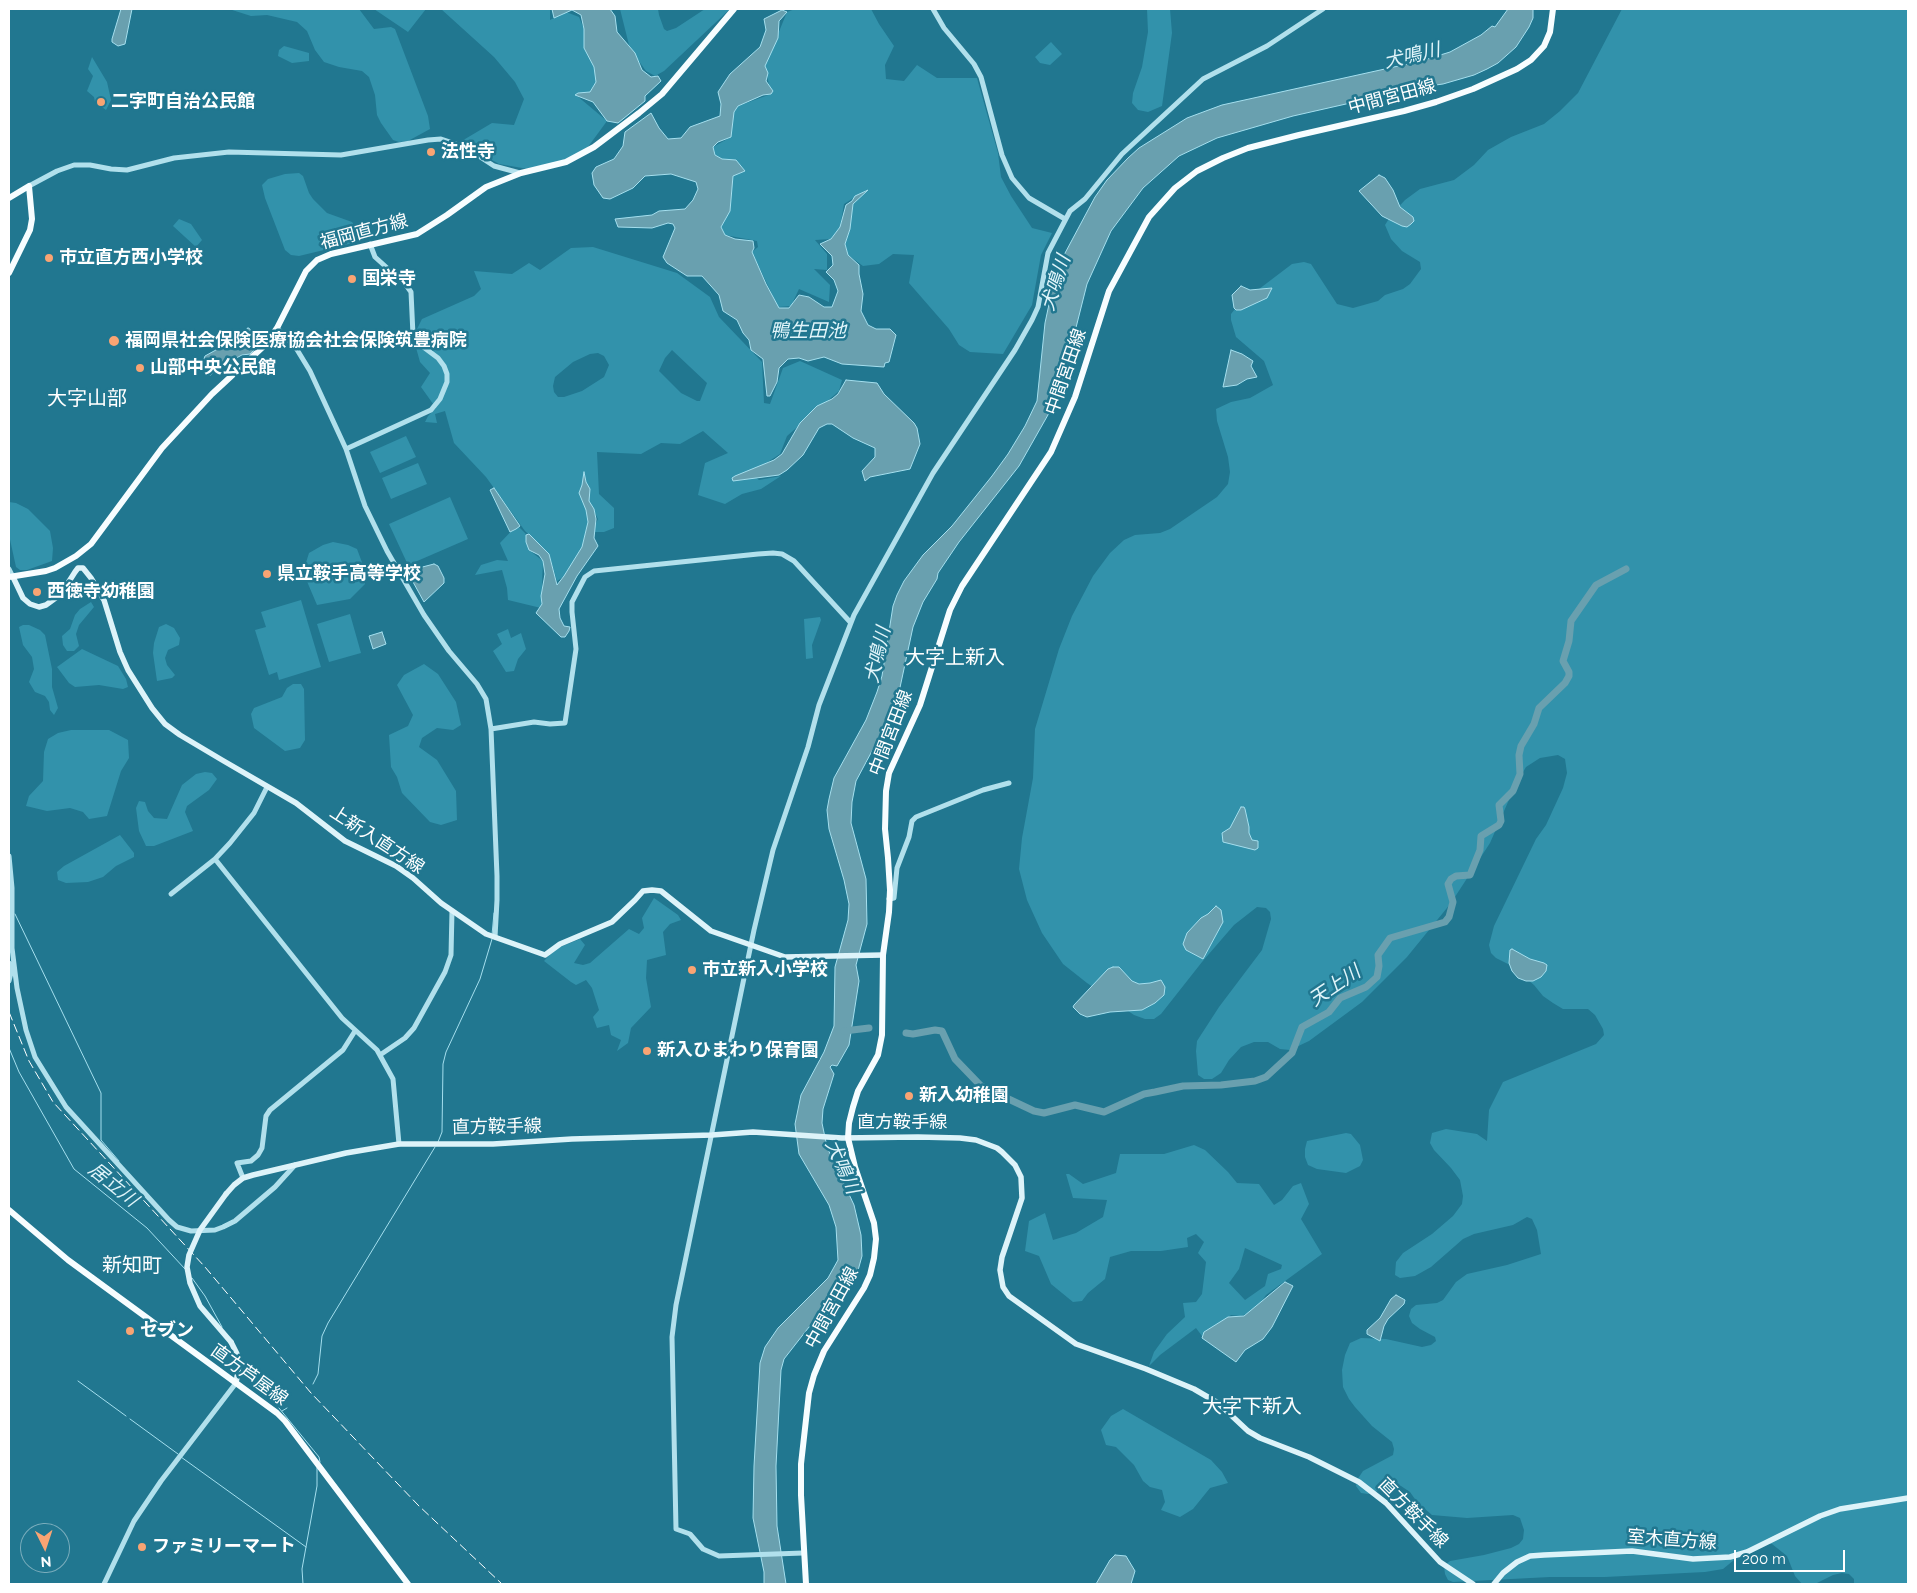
<!DOCTYPE html>
<meta charset="utf-8">
<style>
body{margin:0}
#map{position:relative;width:1917px;height:1593px;overflow:hidden;background:#217790;font-family:Raleway,sans-serif}
canvas{display:block}
.frame{position:absolute;inset:0;border:10px solid #fff;pointer-events:none}
.north{position:absolute;left:20px;top:1523px;width:50px;height:50px;box-sizing:border-box;background:#217790;border:1px solid #7aadbc;border-radius:50%;rotate:176deg;font-size:14px;font-weight:700;line-height:20px;text-align:center;color:#fff}
.north::after{content:'';display:block;margin:auto;width:18px;height:22px;background:#f9a473;clip-path:polygon(50% 0,100% 100%,50% 72%,0 100%)}
.scale{position:absolute;left:1734px;top:1550px;width:111px;height:22px;box-sizing:border-box;border:2px solid #fff;border-top:0;padding-left:6px;font-size:15px;line-height:18px;white-space:nowrap;color:#fff;-webkit-text-stroke:4px #217790;paint-order:stroke}
</style>
<div id="map">
<canvas width="1917" height="1593"></canvas>
<div class="frame"></div>
<div class="north">N</div>
<div class="scale">200 m</div>
</div>
<script>
const g = document.querySelector('canvas').getContext('2d');
g.lineJoin = 'round';
function paint(path, color) { g.fillStyle = color; g.fill(path, 'evenodd'); }
const shape = rows => new Path2D(rows.map(r => 'M' + r).join(''));
function trace(path, color, width, dash) { g.strokeStyle = color; g.lineWidth = width; g.lineCap = dash ? 'butt' : 'round'; g.setLineDash(dash || []); g.stroke(path); }
function label(font, color, halo, rows, align = 'center') {
  g.font = font + ' Raleway,"Noto Sans JP",sans-serif'; g.lineWidth = 5; g.setLineDash([]); g.textBaseline = 'middle'; g.strokeStyle = halo; g.fillStyle = color; for (const [text, x, y, turn = 0] of rows) {
    g.save(); g.translate(x, y); g.rotate((+turn || 0) * Math.PI / 180); g.textAlign = isNaN(turn) ? turn : align; if (halo) g.strokeText(text, 0, 0); g.fillText(text, 0, 0); g.restore();
  }
}
paint(shape([
 [229,9,359,9,374,29,391,27,395,29,428,116,430,129,408,141,399,142,393,140,381,123,377,115,375,95,369,77,362,71,339,67,324,62,315,50,307,31,297,22,267,15,251,16],
 [374,9,426,9,408,32],
 [441,9,550,9,550,20,566,12,579,17,584,29,584,48,594,67,596,82,590,92,578,93,576,95,607,121,585,151,560,162,528,169,499,164,460,142,492,123,514,125,524,99,515,82,494,57],
 [620,9,658,9,659,15,664,29,667,31,676,28,705,9,730,9,664,71,655,76,646,71,630,49],
 [795,9,871,9,879,24,894,46,885,65,886,79,904,81,917,65,937,78,977,78,998,153,1001,177,1011,196,1032,228,1052,233,1041,255,1032,305,1003,354,970,352,959,345,949,329,909,283,914,255,893,254,879,264,863,266,848,255,845,243,850,229,853,204,868,189,844,204,840,227,831,239,815,240,827,254,827,270,814,269,830,285,829,302,799,289,791,306,778,307,752,252,758,247,757,241,725,235,721,226,730,211,733,175,745,171,736,160,721,159,716,156,713,147,731,137,734,112,738,106,771,94,765,66,787,12],
 [1147,9,1170,9,1172,33,1162,106,1148,112,1138,110,1132,103,1133,93,1142,67,1148,32],
 [1622,9,1908,9,1908,1584,1854,1584,1854,1579,1849,1574,1842,1573,1833,1575,1815,1584,1802,1584,1795,1576,1787,1556,1772,1544,1764,1543,1745,1551,1723,1569,1705,1572,1605,1577,1550,1577,1453,1582,1448,1580,1445,1574,1444,1566,1450,1561,1484,1555,1511,1548,1519,1544,1523,1539,1524,1530,1520,1518,1513,1515,1467,1518,1432,1515,1417,1502,1410,1492,1401,1486,1392,1487,1368,1494,1361,1493,1356,1486,1357,1480,1363,1471,1393,1455,1394,1449,1392,1442,1372,1426,1355,1407,1349,1399,1343,1387,1342,1370,1345,1355,1350,1343,1361,1338,1386,1339,1422,1347,1431,1345,1436,1341,1435,1337,1420,1329,1412,1323,1409,1316,1411,1309,1416,1305,1437,1303,1443,1300,1456,1282,1467,1274,1507,1265,1541,1254,1537,1230,1532,1219,1527,1217,1513,1225,1474,1234,1463,1239,1431,1267,1415,1276,1400,1278,1395,1275,1396,1262,1403,1253,1432,1234,1453,1216,1462,1204,1463,1196,1460,1180,1451,1168,1434,1150,1430,1143,1432,1133,1446,1129,1477,1134,1487,1141,1489,1110,1503,1082,1596,1044,1604,1035,1603,1029,1595,1015,1588,1009,1563,1009,1553,1003,1543,996,1534,985,1510,965,1496,958,1491,953,1489,945,1494,926,1536,839,1546,825,1563,788,1567,773,1565,759,1558,755,1540,758,1526,767,1515,786,1490,843,1451,903,1407,957,1362,1002,1309,1041,1290,1050,1280,1049,1268,1042,1254,1042,1241,1047,1229,1060,1221,1073,1212,1079,1204,1079,1198,1075,1196,1051,1197,1041,1219,1007,1262,950,1271,919,1270,912,1266,908,1257,907,1234,925,1202,962,1161,1014,1154,1019,1145,1019,1134,1015,1087,983,1063,964,1042,933,1027,900,1019,869,1022,838,1033,778,1035,729,1059,649,1072,616,1093,576,1110,553,1124,540,1135,535,1160,533,1170,529,1217,497,1228,484,1230,472,1228,457,1217,421,1216,409,1231,402,1250,398,1273,385,1264,361,1236,337,1231,320,1231,314,1238,305,1292,264,1304,262,1311,264,1337,304,1353,308,1378,301,1385,295,1403,289,1410,284,1421,269,1420,262,1402,251,1391,239,1385,225,1392,214,1405,200,1420,189,1454,180,1474,165,1488,150,1511,137,1544,124,1560,111,1578,93],
 [1051,42,1062,54,1050,65,1040,63,1035,57],
 [284,46,309,53,309,61,292,63,278,56,279,50],
 [92,57,107,82,111,100,106,110,95,102,94,97,87,91,93,76,88,69],
 [299,173,303,176,309,193,313,199,327,213,352,222,358,231,358,234,357,239,353,243,299,256,291,255,285,250,265,198,262,185,268,179,285,174],
 [179,219,191,224,202,240,196,247,173,226],
 [593,247,677,273,710,297,719,317,762,362,764,403,770,404,783,368,800,361,842,380,839,391,787,436,780,454,751,473,759,480,781,476,761,489,742,494,725,504,698,495,705,463,728,453,703,431,680,444,661,443,641,454,597,452,599,494,614,508,614,528,604,532,592,532,598,519,589,501,586,510,588,522,582,547,565,576,557,581,549,554,525,531,486,477,454,443,445,411,435,414,437,423,425,422,428,416,436,408,421,387,430,373,420,362,413,337,422,319,474,296,481,289,474,271,512,274,529,263,540,270,571,248],
 [672,350,707,383,700,401,697,401,681,393,659,371,665,358],
 [598,353,604,356,609,365,604,377,582,391,564,397,558,397,554,392,553,386,555,377,573,362,590,354],
 [406,436,416,457,380,473,370,452],
 [418,463,427,484,391,499,382,478],
 [450,497,468,539,408,565,389,524],
 [9,502,16,503,28,509,50,531,53,548,52,561,27,570,20,570,16,567,9,535],
 [517,525,528,536,529,550,543,561,541,608,508,600,507,588,502,570,475,575,481,565,497,560,508,561,500,543],
 [333,542,348,545,357,549,366,573,365,584,350,599,317,605,303,572,309,553,323,545],
 [301,600,321,667,279,680,277,672,269,675,255,630,266,627,261,612],
 [91,602,94,607,79,625,76,634,79,646,74,651,67,651,63,645,62,636,70,629,75,615,80,609],
 [350,614,361,653,329,662,317,624],
 [820,617,821,620,812,645,813,658,806,659,804,619],
 [166,624,174,628,180,638,179,645,168,650,165,658,167,665,175,675,172,678,157,681,153,653,154,643,159,627],
 [23,625,29,625,40,630,45,635,52,669,52,687,58,708,54,715,50,710,49,702,45,696,35,692,29,682,34,669,32,657,23,645,19,627],
 [508,629,511,638,521,633,526,649,518,659,514,671,506,672,493,651,502,644,497,634],
 [82,649,118,666,126,679,128,687,123,689,99,685,75,687,69,683,57,667],
 [424,664,438,674,456,702,461,725,453,730,437,728,422,738,419,747,437,760,456,791,457,820,441,825,430,822,402,793,397,777,391,767,389,735,408,726,413,715,397,685,404,675],
 [293,684,301,684,304,689,305,740,300,748,285,751,254,728,251,714,254,708,282,697,287,688],
 [71,730,109,730,128,740,129,758,121,771,107,816,89,819,83,812,70,808,47,811,26,806,29,796,43,781,44,752,48,739,58,733],
 [205,772,212,773,217,779,209,790,187,806,185,812,193,831,154,846,146,846,139,831,136,808,139,801,145,802,148,811,154,818,167,819,182,785,196,774],
 [120,835,134,853,134,857,116,866,103,877,88,882,66,883,58,880,57,872,64,866],
 [654,898,678,915,681,920,670,924,663,932,666,955,647,960,646,978,651,1007,631,1028,628,1043,617,1051,621,1040,611,1035,609,1025,597,1028,593,1017,599,1010,592,988,586,980,576,985,571,982,544,961,555,949,580,939,585,945,574,963,583,965,590,963,629,929,639,934,644,928,642,918],
 [1346,1133,1351,1134,1360,1145,1363,1160,1360,1166,1346,1173,1317,1169,1308,1165,1305,1157,1305,1149,1307,1141],
 [1194,1145,1205,1150,1228,1172,1237,1183,1259,1184,1274,1205,1282,1200,1293,1186,1301,1183,1309,1204,1301,1219,1322,1254,1266,1295,1254,1312,1240,1316,1231,1315,1202,1336,1196,1328,1160,1355,1149,1366,1154,1352,1167,1334,1185,1317,1183,1303,1196,1302,1202,1294,1206,1262,1198,1253,1204,1242,1196,1234,1187,1238,1188,1247,1161,1251,1131,1251,1110,1257,1105,1279,1088,1293,1082,1301,1073,1302,1051,1284,1039,1256,1025,1251,1029,1221,1045,1213,1053,1240,1076,1233,1103,1217,1107,1200,1073,1198,1066,1174,1069,1174,1083,1184,1116,1173,1120,1154,1164,1154],
 [1245,1248,1282,1265,1281,1269,1268,1274,1265,1286,1245,1300,1229,1283,1239,1269],
 [1123,1409,1211,1460,1222,1472,1228,1483,1210,1488,1193,1509,1180,1517,1161,1510,1165,1502,1162,1490,1150,1487,1143,1481,1134,1465,1116,1447,1106,1445,1101,1430,1111,1416]
]), '#3292ab');
const water = shape([
 [121,9,132,9,125,44,118,46,112,42,112,39,121,9],
 [552,9,610,9,615,16,617,32,635,53,642,70,651,77,658,76,661,81,645,96,645,101,618,123,607,121,593,102,575,95,578,93,590,92,596,82,594,67,584,48,584,29,581,15,572,10,554,18,552,9],
 [1508,9,1533,9,1533,18,1529,27,1516,47,1498,63,1487,69,1474,75,1443,84,1421,87,1293,116,1217,138,1179,156,1143,188,1111,231,1087,284,1062,383,1053,406,1019,466,959,542,938,573,937,579,923,602,913,627,896,706,856,781,852,802,851,823,866,879,867,924,856,965,859,981,849,1045,837,1066,832,1065,830,1067,834,1074,823,1109,822,1123,827,1147,854,1205,861,1235,862,1256,857,1274,835,1310,809,1327,784,1359,781,1370,776,1466,777,1526,786,1584,764,1584,764,1572,753,1518,754,1466,760,1363,765,1347,778,1328,828,1278,838,1260,836,1227,829,1205,799,1154,795,1124,801,1095,824,1052,834,1026,835,967,848,920,849,904,844,880,829,829,827,810,829,799,834,778,866,720,877,692,882,676,893,606,897,595,904,581,923,555,952,526,992,476,1008,454,1025,426,1037,401,1045,323,1055,276,1064,255,1095,197,1107,180,1128,158,1139,148,1187,118,1222,105,1421,61,1450,52,1481,35,1492,26,1495,27,1508,9],
 [782,10,787,12,779,21,778,38,765,66,768,73,766,81,773,91,771,94,763,95,738,106,734,112,731,137,718,142,713,147,715,155,722,159,736,160,745,171,733,176,730,211,721,227,725,235,735,239,753,241,754,248,752,252,766,284,779,308,789,308,799,295,809,297,824,307,832,307,838,291,834,280,826,272,833,265,832,256,820,244,831,239,840,227,846,205,852,201,855,196,868,190,853,204,850,229,845,244,848,255,859,265,859,274,863,294,861,311,868,325,876,329,890,329,896,335,889,362,885,363,884,367,842,364,824,357,808,361,799,358,788,359,779,368,777,382,770,396,767,396,763,359,751,350,749,340,743,333,737,320,723,311,719,295,702,276,687,276,667,263,663,257,675,228,673,224,668,223,652,228,618,227,615,219,652,215,659,211,685,209,693,200,698,189,696,182,671,174,645,176,633,188,610,199,603,198,594,185,592,173,596,167,614,159,623,146,625,132,651,113,659,128,668,139,681,138,690,127,720,116,721,104,718,92,730,74,760,47,766,30,764,19,782,10],
 [1379,175,1385,178,1393,190,1400,207,1413,217,1414,221,1411,224,1407,227,1402,226,1382,216,1359,191,1379,175],
 [1241,286,1250,290,1272,288,1267,298,1241,310,1236,310,1234,308,1232,295,1241,286],
 [248,328,250,329,258,346,250,354,242,355,219,367,211,375,206,375,202,364,205,356,225,345,248,328],
 [1231,350,1242,354,1253,361,1251,366,1257,377,1247,379,1237,385,1223,387,1231,350],
 [846,380,877,383,884,394,914,423,917,428,920,444,910,469,870,477,865,481,862,471,875,457,875,448,853,438,832,424,827,424,819,428,803,455,787,470,779,475,733,481,732,478,735,476,774,460,782,454,800,423,817,406,832,399,838,394,846,380],
 [584,472,586,482,590,489,589,501,594,509,596,519,594,538,598,546,577,576,559,609,560,618,564,626,570,627,569,631,565,637,561,637,536,613,542,604,541,596,545,574,543,561,539,555,529,550,526,542,526,535,529,534,549,554,557,585,564,576,582,547,588,522,586,510,579,493,582,485,584,472],
 [494,488,520,526,516,529,510,532,490,490,494,488],
 [434,564,438,566,444,578,444,583,424,602,407,571,434,564],
 [382,632,386,644,373,649,369,636,382,632],
 [1241,807,1244,807,1245,809,1249,827,1249,833,1252,840,1258,841,1258,848,1255,850,1223,842,1222,833,1230,828,1241,807],
 [1216,906,1221,910,1223,922,1203,959,1186,950,1183,944,1187,933,1201,918,1208,914,1216,906],
 [1512,949,1530,959,1544,963,1547,965,1546,971,1541,977,1533,981,1526,981,1518,978,1512,971,1509,963,1510,950,1512,949],
 [1113,967,1119,967,1132,981,1139,984,1150,983,1161,980,1165,987,1164,995,1155,1003,1142,1010,1110,1012,1087,1017,1080,1014,1073,1007,1074,1005,1108,969,1113,967],
 [1285,1282,1293,1286,1272,1327,1263,1339,1245,1350,1236,1362,1202,1338,1204,1332,1228,1317,1244,1316,1285,1282],
 [1396,1295,1405,1300,1404,1304,1388,1319,1384,1326,1380,1341,1367,1334,1367,1330,1380,1318,1391,1299,1396,1295],
 [1115,1555,1126,1556,1135,1571,1131,1584,1096,1584,1110,1560,1115,1555]
]);
paint(water, '#69a0af');
trace(water, '#a5dfee', 1);
trace(shape([
 [15,914,101,1093,101,1140,119,1161],
 [492,935,494,913],
 [9,1048,19,1072,74,1169,147,1228,185,1269],
 [438,1142,442,1132,443,1064,446,1052,480,979,492,939],
 [192,1278,205,1296,222,1327],
 [78,1381,126,1416],
 [313,1384,318,1374,322,1336,328,1323,435,1147],
 [279,1408,319,1457,320,1462],
 [282,1411,287,1408],
 [130,1419,178,1454],
 [181,1457,306,1547],
 [303,1584,302,1569,317,1486,317,1468]
]), '#a5dfee', 1);
trace(shape([
 [844,1031,869,1028],
 [906,1033,913,1034,935,1030,942,1031,955,1059,981,1086,1034,1111,1044,1113,1075,1105,1104,1112,1144,1094,1155,1092,1183,1086,1221,1085,1255,1081,1266,1077,1292,1053,1302,1027,1329,1012,1340,998,1366,987,1377,977,1379,966,1378,955,1390,938,1445,922,1449,917,1453,902,1448,884,1451,879,1456,876,1470,875,1480,850,1481,836,1499,825,1501,821,1499,805,1513,791,1520,774,1519,755,1521,746,1534,724,1539,708,1565,683,1569,676,1569,672,1563,661,1569,641,1571,621,1596,585,1626,569]
]), '#69a0af', 7);
trace(shape([
 [933,9,944,28,974,64,981,77,1002,155,1012,178,1029,198,1065,219],
 [29,186,57,171,74,165,90,165,111,169,127,170,174,158,229,152,341,155,428,140,441,139,465,147,494,166,520,173],
 [277,328,296,348,310,371,346,449,365,506,387,551,424,615,449,651,477,684,486,699,491,729,497,876,497,900,495,937],
 [346,449,431,410,440,399,447,382,447,374,444,366,438,358,418,343,413,335,411,292,406,285,375,257,370,244],
 [9,569,13,577],
 [491,729,534,722,550,724,565,723,576,649,572,612,572,602,585,577,594,571,758,554,773,553,782,554,794,561,851,623],
 [9,856,12,888,12,948,17,988,26,1030,35,1057,66,1107,169,1220,177,1227,191,1231,215,1230,223,1227,235,1221,275,1187,295,1165],
 [215,859,342,1018,377,1050,393,1079,399,1144],
 [171,894,215,859,230,843,254,813,267,787],
 [889,899,894,898,897,868,909,837,912,821,916,817,983,790,1009,783],
 [9,963,11,973,9,981],
 [380,1055,405,1038,414,1028,445,972,451,955,452,911],
 [243,1178,237,1163,251,1161,258,1155,262,1148,266,1116,270,1110,343,1050,355,1031],
 [803,1553,719,1556,703,1549,690,1534,676,1529,672,1337,676,1305,754,930,773,850,808,747,819,705,854,615,933,473,1015,350,1032,320,1038,307,1048,253,1070,211,1085,199,1122,154,1203,79,1267,46,1323,9],
 [104,1584,134,1521,161,1481,236,1383]
]), '#b1e0ec', 5);
trace(shape([
 [13,577,23,598,30,604,39,607,46,605,61,594,75,572,78,568,83,568,91,578,104,600,120,652,128,670,152,708,165,724,180,735,222,760,296,803,345,841,396,866,413,878,441,903,486,934,545,955,560,944,612,922,635,900,643,891,652,890,661,891,711,931,785,957,883,955],
 [226,1194,234,1185,243,1178,253,1175,346,1153,399,1144,493,1144,572,1139,712,1135,753,1132,842,1138,918,1137,960,1138,976,1140,997,1148,1002,1152,1015,1165,1021,1177,1022,1198,1002,1257,1000,1270,1003,1287,1009,1296,1076,1344,1146,1369,1194,1389,1218,1403,1248,1431,1260,1438,1309,1457,1359,1482,1386,1503,1440,1562,1473,1584],
 [231,1342,238,1356,239,1365,236,1383],
 [1494,1584,1503,1573,1517,1562,1530,1556,1544,1555,1632,1551,1693,1559,1730,1557,1747,1552,1820,1516,1840,1509,1908,1498]
]), '#ddf3f9', 5.5);
trace(shape([
 [9,198,29,186,32,219,30,230,9,273],
 [9,577,46,571,55,568,76,556,91,544,162,448,212,394,265,345,277,328,306,271,317,260,331,254,417,234,447,215,486,187,521,173,566,162,594,147,639,113,662,94,734,9],
 [9,1210,68,1260,277,1413,285,1421,408,1584],
 [806,1584,801,1495,801,1464,809,1393,814,1375,824,1351,864,1288,870,1275,874,1258,876,1239,874,1223,855,1167,848,1138,849,1123,853,1107,858,1091,878,1055,882,1035,883,955,889,912,890,890,888,858,885,829,886,791,889,773,920,705,950,610,962,586,1051,452,1075,397,1109,291,1149,217,1175,188,1197,171,1223,158,1248,148,1299,135,1404,111,1436,102,1473,89,1517,69,1531,60,1544,46,1550,32,1553,9]
]), '#f7fdff', 6);
trace(shape([
 [9,1012,29,1061,53,1102,205,1267,311,1393,418,1505,502,1584]
]), '#fff', 1, [9, 4]);
trace(shape([
 [226,1194,200,1230,189,1255,187,1267,190,1283,200,1306,231,1342]
]), '#ddf3f9', 5.5);
for (const [x, y, r, color] of [
 [101,102,5,"#f9a473"],
 [431,152,5,"#f9a473"],
 [49,258,5,"#f9a473"],
 [352,279,5,"#f9a473"],
 [114,341,6,"#f9a473"],
 [140,368,5,"#f9a473"],
 [267,574,5,"#f9a473"],
 [37,592,5,"#f9a473"],
 [692,970,5,"#f9a473"],
 [647,1051,5,"#f9a473"],
 [909,1096,5,"#f9a473"],
 [130,1331,5,"#f9a473"],
 [142,1547,5,"#f9a473"]
]) { const dot = new Path2D(); dot.arc(x, y, r, 0, 2 * Math.PI); g.fillStyle = color; g.fill(dot); trace(dot, '#217790', 2); }
label('18px', '#fff', '#217790', [
 ["中間宮田線",1392,97,-15],
 ["福岡直方線",364,232,-15],
 ["中間宮田線",1066,372,-71],
 ["中間宮田線",891,733,-69],
 ["上新入直方線",377,840,33],
 ["直方鞍手線",902,1123],
 ["直方鞍手線",497,1127,-1],
 ["中間宮田線",832,1308,-61],
 ["直方芦屋線",249,1375,36],
 ["直方鞍手線",1413,1513,45],
 ["室木直方線",1672,1540,4]
]);
label('bold 18px', '#fff', '#217790', [
 ["二字町自治公民館",111,102],
 ["法性寺",441,152],
 ["市立直方西小学校",59,258],
 ["国栄寺",362,279],
 ["福岡県社会保険医療協会社会保険筑豊病院",125,341],
 ["山部中央公民館",150,368],
 ["県立鞍手高等学校",277,574],
 ["西徳寺幼稚園",47,592],
 ["市立新入小学校",702,970],
 ["新入ひまわり保育園",657,1051],
 ["新入幼稚園",919,1096],
 ["セブン",140,1331],
 ["ファミリーマート",152,1547]
], 'left');
label('italic 19px', '#e1f5fa', '#217790', [
 ["犬鳴川",1412,56,-13],
 ["犬鳴川",1056,283,-72],
 ["鴨生田池",808,331],
 ["犬鳴川",878,655,-77],
 ["天上川",1335,986,-34],
 ["犬鳴川",842,1167,66],
 ["居立川",113,1185,39]
]);
label('20px', '#fff', '#217790', [
 ["大字山部",87,399],
 ["大字上新入",955,658],
 ["新知町",132,1266],
 ["大字下新入",1252,1407]
]);
</script>
